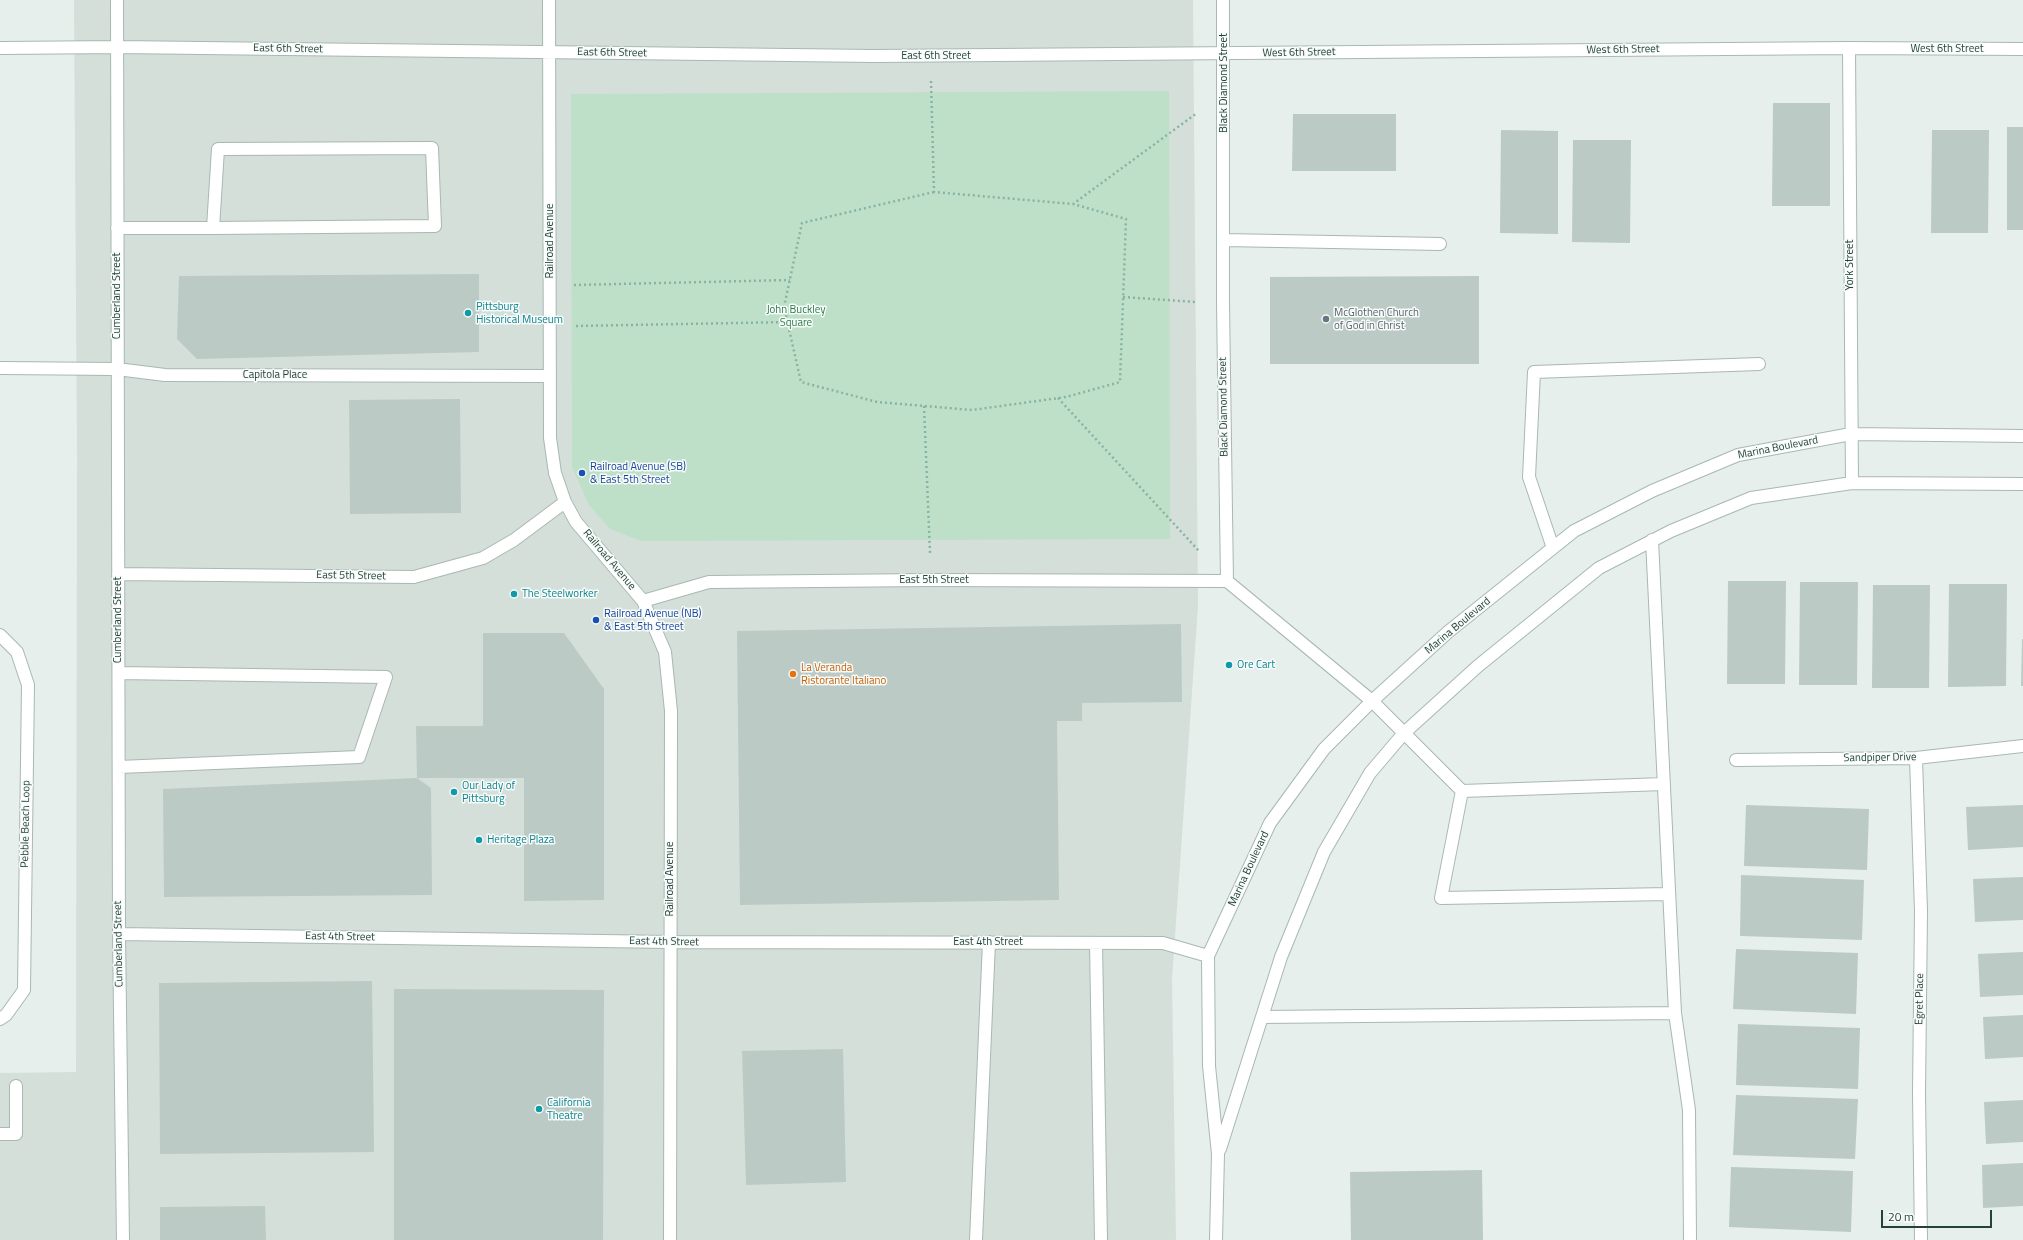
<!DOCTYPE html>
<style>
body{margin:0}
#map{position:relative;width:2023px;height:1240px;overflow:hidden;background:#e6efeb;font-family:"Titillium Web",sans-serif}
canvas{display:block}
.scale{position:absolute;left:1881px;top:1210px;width:111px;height:18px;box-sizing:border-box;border:2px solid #24423a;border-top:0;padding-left:5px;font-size:12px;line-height:14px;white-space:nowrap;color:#24423a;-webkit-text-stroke:3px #f7fbf9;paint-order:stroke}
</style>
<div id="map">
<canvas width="2023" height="1240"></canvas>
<div class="scale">20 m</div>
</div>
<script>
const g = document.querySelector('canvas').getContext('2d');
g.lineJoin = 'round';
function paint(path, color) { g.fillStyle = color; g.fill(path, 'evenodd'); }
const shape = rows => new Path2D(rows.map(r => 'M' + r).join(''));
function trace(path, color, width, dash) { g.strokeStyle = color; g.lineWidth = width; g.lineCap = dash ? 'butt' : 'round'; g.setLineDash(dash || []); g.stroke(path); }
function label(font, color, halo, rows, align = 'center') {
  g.font = font + ' "Titillium Web",sans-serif'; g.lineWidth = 3; g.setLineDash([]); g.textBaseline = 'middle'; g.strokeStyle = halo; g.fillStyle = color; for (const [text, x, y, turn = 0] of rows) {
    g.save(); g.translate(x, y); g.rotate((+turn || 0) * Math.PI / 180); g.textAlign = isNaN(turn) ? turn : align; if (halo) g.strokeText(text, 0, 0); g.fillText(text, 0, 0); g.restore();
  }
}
paint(shape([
 [74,0,1193,0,1198,606,1172,979,1176,1240,0,1240,0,1073,76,1072,77,455]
]), '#d4dfda');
paint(shape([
 [1169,91,1170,539,641,541,610,529,589,505,572,467,571,94]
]), '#bfe0c8');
paint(shape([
 [1773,103,1830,103,1830,206,1772,206],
 [1293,114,1396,114,1396,171,1292,171],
 [2007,127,2023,127,2023,230,2007,230],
 [1501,130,1558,131,1558,234,1500,233],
 [1932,130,1989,130,1988,233,1931,233],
 [1573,140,1631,140,1630,243,1572,242],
 [479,274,479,352,197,359,177,339,179,276],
 [1479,276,1479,364,1270,364,1270,277],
 [460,399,461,513,350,514,349,400],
 [1728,581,1786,581,1785,684,1727,684],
 [1800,582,1858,582,1857,685,1799,685],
 [1949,584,2007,584,2006,686,1948,687],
 [1873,585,1930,585,1929,688,1872,688],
 [1181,624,1182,702,1082,703,1082,721,1057,721,1059,900,740,905,737,631],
 [483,633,564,633,604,689,604,900,524,901,524,778,417,778,416,726,483,726],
 [2022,639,2023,639,2023,686,2021,686],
 [417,778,431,788,432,895,164,897,163,789],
 [1746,805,1869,809,1867,870,1744,866],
 [2023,805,2023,847,1968,850,1966,807],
 [1741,875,1864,880,1862,940,1740,936],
 [2023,877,2023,920,1975,922,1973,879],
 [1736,949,1858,953,1856,1014,1733,1009],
 [2023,952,2023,995,1980,997,1978,954],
 [372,981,374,1152,160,1154,159,983],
 [394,989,604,990,603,1240,394,1240],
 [2023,1015,2023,1057,1985,1059,1983,1017],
 [1738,1024,1860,1028,1858,1089,1736,1085],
 [843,1049,846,1182,746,1185,742,1051],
 [1736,1095,1858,1099,1855,1159,1733,1155],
 [2023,1100,2023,1142,1986,1144,1984,1102],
 [2023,1163,2023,1206,1983,1208,1982,1165],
 [1731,1167,1853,1171,1851,1232,1729,1227],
 [1482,1170,1483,1240,1351,1240,1350,1172],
 [265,1206,266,1240,160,1240,160,1207]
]), '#bbcac4');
const minor = shape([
 [117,0,119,934,123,1240],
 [549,0,550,438,555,473,565,502,576,522,643,601,665,652,671,711,670,1240],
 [1223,0,1223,303,1227,581,1372,701,1462,791],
 [0,48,118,47,874,56,1849,48,2023,49],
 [1849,48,1852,483],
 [117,228,213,228,435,226,432,148,218,149,213,228],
 [1224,240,1440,244],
 [0,368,117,369,165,375,550,376],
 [1553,548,1529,477,1534,372,1759,364],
 [118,574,414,577,483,558,514,540,565,502],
 [643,601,709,582,930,580,1227,581],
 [0,635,17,652,28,685,24,990,6,1015,0,1019],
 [119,673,386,677,359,757,119,767],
 [1916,758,1921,911,1919,1093,1921,1240],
 [1736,760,1916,758,2023,746],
 [1664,784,1462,791,1441,898,1669,894],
 [119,934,670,942,1163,943,1208,956],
 [1096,943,1101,1240],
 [1675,1013,1689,1110,1690,1240],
 [1262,1017,1675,1013,1652,540],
 [0,1134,16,1134,16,1086],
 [1220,1149,1281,957,1324,852,1370,773,1404,733,1478,666,1599,568,1671,531,1751,498,1852,483,2023,484],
 [976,1240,989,942],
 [1216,1240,1218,1154,1209,1066,1208,956,1270,823,1324,749,1372,701,1448,632,1574,531,1652,491,1738,455,1851,434,2023,436]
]);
trace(minor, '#a8b8b2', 14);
trace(shape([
 [931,81,934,192,1073,204,1197,113],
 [934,192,802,223,784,307,801,382,877,402,972,410,1066,397,1120,382,1126,219,1073,204],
 [574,285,790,280],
 [1123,297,1196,302],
 [576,326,788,322],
 [1058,398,1199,551],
 [924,406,930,553]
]), '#86b3a5', 2.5, [2, 3]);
trace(minor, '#fff', 12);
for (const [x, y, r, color] of [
 [468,313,4,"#0f9aa8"],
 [1326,319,4,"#6b7280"],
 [582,473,4,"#1a4fb4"],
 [514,594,4,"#0f9aa8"],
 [596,620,4,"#1a4fb4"],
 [1229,665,4,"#0f9aa8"],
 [793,674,4,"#e8710a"],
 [454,792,4,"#0f9aa8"],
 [479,840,4,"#0f9aa8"],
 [539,1109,4,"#0f9aa8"]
]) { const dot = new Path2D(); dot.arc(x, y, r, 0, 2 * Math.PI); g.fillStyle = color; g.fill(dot); trace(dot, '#f7fbf9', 1.5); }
label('11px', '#24423a', '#f7fbf9', [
 ["East 6th Street",288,49,1],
 ["West 6th Street",1947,49],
 ["West 6th Street",1623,50,-1],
 ["East 6th Street",612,53,1],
 ["West 6th Street",1299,53,-1],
 ["East 6th Street",936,56],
 ["Black Diamond Street",1224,83,-90],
 ["Railroad Avenue",550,241,-90],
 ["York Street",1850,265,-90],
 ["Cumberland Street",117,296,-90],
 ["Capitola Place",275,375],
 ["Black Diamond Street",1224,407,-91],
 ["Marina Boulevard",1778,448,-11],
 ["Railroad Avenue",609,560,50],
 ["East 5th Street",351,576,1],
 ["East 5th Street",934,580],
 ["Cumberland Street",118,620,-90],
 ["Marina Boulevard",1458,626,-40],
 ["Sandpiper Drive",1880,758,-1],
 ["Pebble Beach Loop",26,824,-89],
 ["Marina Boulevard",1249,869,-65],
 ["Railroad Avenue",670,879,-90],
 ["East 4th Street",340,937,1],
 ["East 4th Street",664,942,1],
 ["East 4th Street",988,942],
 ["Cumberland Street",119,944,-91],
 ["Egret Place",1920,999,-89]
]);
label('11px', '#0d838f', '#f7fbf9', [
 ["Pittsburg",476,307],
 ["Historical Museum",476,320],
 ["The Steelworker",522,594],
 ["Ore Cart",1237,665],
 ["Our Lady of",462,786],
 ["Pittsburg",462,799],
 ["Heritage Plaza",487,840],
 ["California",547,1103],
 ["Theatre",547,1116]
], 'left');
label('11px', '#2d7a4b', '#f7fbf9', [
 ["John Buckley",796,310],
 ["Square",796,323]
]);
label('11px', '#5b616d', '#f7fbf9', [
 ["McGlothen Church",1334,313],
 ["of God in Christ",1334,326]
], 'left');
label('11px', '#164399', '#f7fbf9', [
 ["Railroad Avenue (SB)",590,467],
 ["& East 5th Street",590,480],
 ["Railroad Avenue (NB)",604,614],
 ["& East 5th Street",604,627]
], 'left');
label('11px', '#c56008', '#f7fbf9', [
 ["La Veranda",801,668],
 ["Ristorante Italiano",801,681]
], 'left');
</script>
